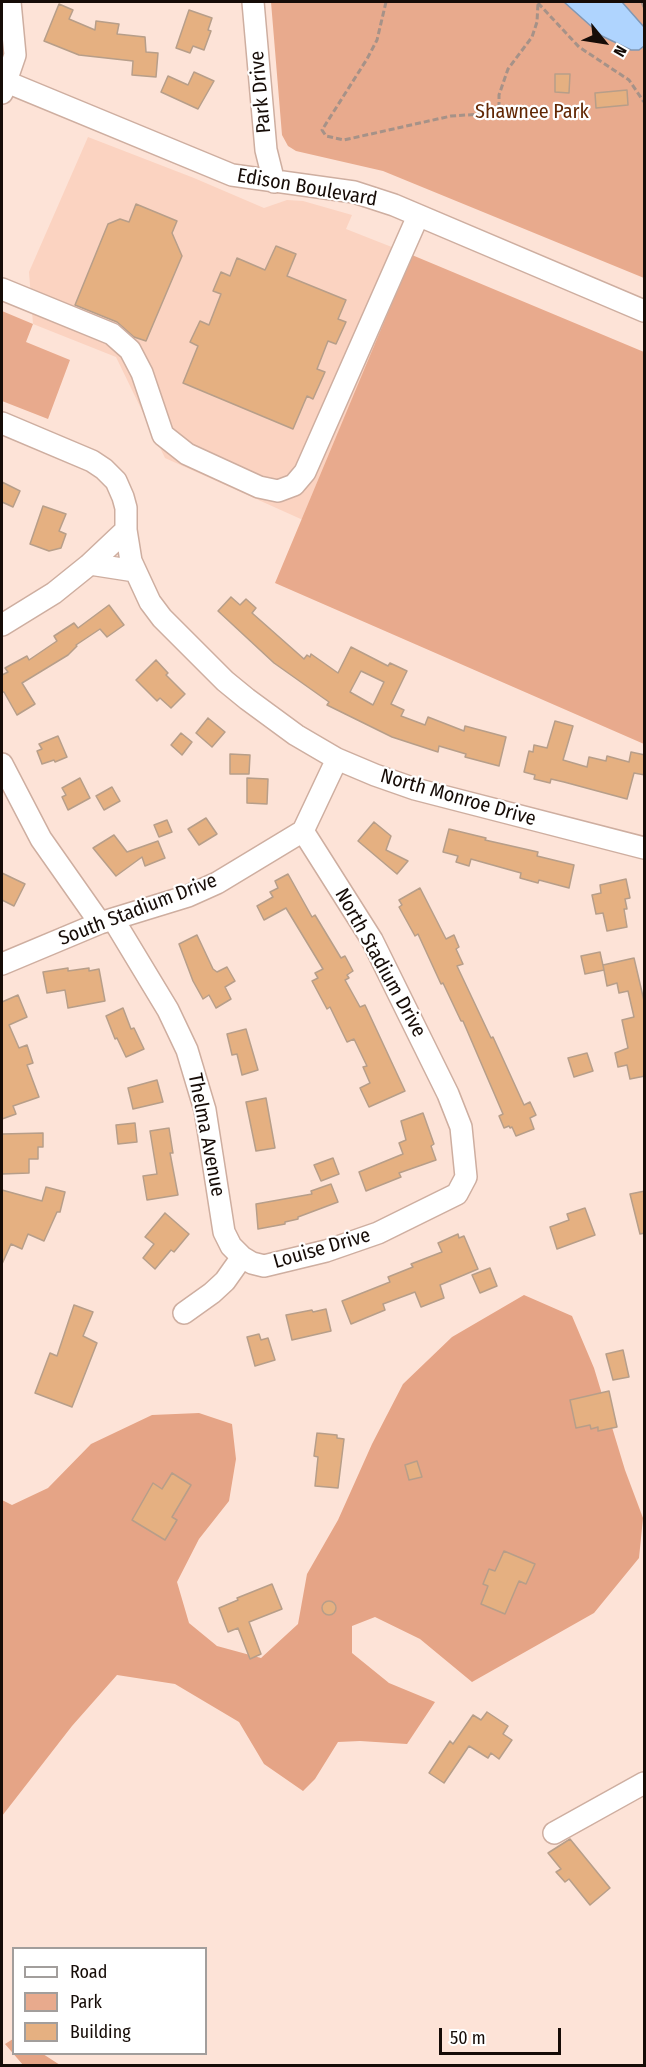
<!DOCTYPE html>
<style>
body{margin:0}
#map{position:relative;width:646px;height:2067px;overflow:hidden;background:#fde3d7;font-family:"Fira Sans Condensed",sans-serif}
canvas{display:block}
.frame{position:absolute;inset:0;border:3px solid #160c07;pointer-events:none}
.legend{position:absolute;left:12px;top:1947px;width:195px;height:108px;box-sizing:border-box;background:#fff;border:2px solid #a29e9c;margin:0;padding:8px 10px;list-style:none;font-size:18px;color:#160c07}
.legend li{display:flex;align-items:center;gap:12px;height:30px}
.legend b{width:30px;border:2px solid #a29e9c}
.north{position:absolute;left:574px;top:12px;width:60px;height:60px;-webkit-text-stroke:4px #fff;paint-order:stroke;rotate:120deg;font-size:16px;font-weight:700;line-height:24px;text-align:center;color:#160c07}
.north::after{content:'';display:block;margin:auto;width:21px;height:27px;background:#160c07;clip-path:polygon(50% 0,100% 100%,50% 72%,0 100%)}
.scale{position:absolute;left:439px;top:2028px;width:122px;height:27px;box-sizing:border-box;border:3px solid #160c07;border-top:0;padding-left:8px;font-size:18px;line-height:21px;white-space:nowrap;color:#160c07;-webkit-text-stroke:4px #fff;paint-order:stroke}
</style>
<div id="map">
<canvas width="646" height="2067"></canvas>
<div class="frame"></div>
<ul class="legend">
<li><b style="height:8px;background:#fff"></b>Road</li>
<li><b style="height:16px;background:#e8aa8d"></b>Park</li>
<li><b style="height:16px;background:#e5b081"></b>Building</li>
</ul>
<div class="north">N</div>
<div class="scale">50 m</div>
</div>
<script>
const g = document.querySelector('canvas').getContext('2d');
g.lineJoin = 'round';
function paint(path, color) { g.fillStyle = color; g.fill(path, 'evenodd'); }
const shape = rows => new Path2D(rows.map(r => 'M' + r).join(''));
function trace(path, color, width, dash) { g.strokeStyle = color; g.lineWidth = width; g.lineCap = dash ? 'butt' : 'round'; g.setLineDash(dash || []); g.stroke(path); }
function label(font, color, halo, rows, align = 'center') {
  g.font = font + ' "Fira Sans Condensed",sans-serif'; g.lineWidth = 4.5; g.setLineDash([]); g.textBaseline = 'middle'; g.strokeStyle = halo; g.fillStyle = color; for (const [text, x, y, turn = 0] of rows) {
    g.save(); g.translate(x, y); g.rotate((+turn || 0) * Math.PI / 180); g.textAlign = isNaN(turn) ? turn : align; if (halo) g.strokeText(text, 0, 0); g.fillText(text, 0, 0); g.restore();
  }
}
paint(shape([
 [88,137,194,178,264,208,287,200,303,201,352,215,346,229,412,255,303,520,165,458,116,357,33,324,29,272]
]), '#fbd3c1');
paint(shape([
 [271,2,644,2,644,278,383,171,296,151,288,146,282,135],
 [412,255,644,352,644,744,275,583],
 [2,311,33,324,26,342,70,360,48,419,2,401]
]), '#e8aa8d');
paint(shape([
 [524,1295,572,1316,594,1368,625,1470,643,1518,639,1558,594,1613,472,1682,420,1639,375,1617,352,1626,352,1653,389,1683,435,1702,407,1744,360,1741,338,1742,315,1779,303,1791,264,1764,239,1722,175,1684,117,1675,72,1726,2,1816,2,1500,12,1505,48,1488,91,1444,152,1415,199,1413,232,1424,236,1459,229,1501,199,1539,177,1582,189,1623,217,1646,261,1658,298,1624,307,1574,338,1520,372,1444,403,1384,452,1337],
 [13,2039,14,2054,43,2054,60,2065,23,2065,5,2044]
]), '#e5a486');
const water = shape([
 [564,2,622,2,644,27,644,46,639,50,631,50,602,36,564,2]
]);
paint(water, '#afd4fe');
trace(water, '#8198b4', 1.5);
const building = shape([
 [59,4,73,10,69,19,95,30,96,21,119,24,117,34,145,37,146,52,158,53,156,77,132,75,133,61,79,55,44,41,59,4],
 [189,10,212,18,208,30,211,31,204,50,193,46,190,53,176,48,189,10],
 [194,72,214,81,198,109,161,92,168,76,188,85,194,72],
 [555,74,570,74,569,93,555,92,555,74],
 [627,90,628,105,596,108,595,93,627,90],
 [136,204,177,221,172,233,182,256,146,341,134,337,117,322,75,305,108,224,120,219,129,222,136,204],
 [276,246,296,254,287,276,346,300,338,319,346,322,336,344,328,341,317,369,325,372,313,399,307,396,293,429,183,383,198,346,190,342,200,321,209,325,221,294,213,291,221,272,230,276,237,258,265,270,276,246],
 [2,482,20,491,13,507,2,502,2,482],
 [43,506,66,514,59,531,66,534,61,548,49,551,30,544,43,506],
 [231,597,240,605,246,599,256,608,252,613,304,659,307,655,310,657,311,654,338,673,351,647,388,666,390,663,407,671,391,704,404,710,401,716,425,725,428,717,464,731,465,726,506,737,499,766,465,757,466,754,439,746,438,752,392,737,327,705,329,702,274,663,218,611,231,597],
 [361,671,384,682,373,705,350,692,361,671],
 [109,605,124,625,107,637,100,629,76,645,77,646,68,655,22,683,35,704,17,715,4,692,2,692,2,675,8,672,5,668,27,656,29,660,57,641,54,636,74,623,78,628,109,605],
 [156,660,168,673,166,675,185,694,171,708,160,698,157,701,136,680,156,660],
 [208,718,225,732,212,747,196,733,208,718],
 [555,721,573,726,563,760,587,767,589,757,606,761,607,756,629,762,631,752,645,755,645,775,634,773,627,799,564,782,551,779,550,783,534,779,535,775,524,772,529,751,533,752,534,745,547,748,555,721],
 [181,733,192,742,182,755,171,745,181,733],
 [58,736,67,757,55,762,54,760,42,764,37,751,42,749,39,744,58,736],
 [230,754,250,755,249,774,230,774,230,754],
 [80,778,90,798,68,810,62,797,66,795,62,788,80,778],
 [247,778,268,779,267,804,247,803,247,778],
 [112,787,120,801,104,810,96,796,112,787],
 [206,818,217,834,199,845,188,829,206,818],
 [167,820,172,832,159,837,154,825,167,820],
 [374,822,391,836,386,850,408,861,397,874,358,841,374,822],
 [449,829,486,838,485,840,538,852,537,856,574,865,569,888,539,880,538,883,520,878,521,873,471,859,469,866,456,862,458,856,443,852,449,829],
 [114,835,127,852,158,841,165,858,145,866,142,857,116,876,93,848,114,835],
 [2,873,25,884,14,906,2,900,2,873],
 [288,874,312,917,315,915,341,958,345,956,353,971,347,975,349,978,345,980,360,1007,365,1005,405,1091,369,1107,360,1088,370,1083,363,1067,367,1066,354,1039,347,1042,330,1007,327,1009,312,981,318,978,315,973,323,969,286,908,264,920,257,906,273,897,270,892,278,888,275,881,288,874],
 [626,879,630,898,625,899,627,909,624,909,627,927,607,931,603,913,596,914,592,895,601,893,600,885,626,879],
 [420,888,446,939,454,935,459,947,456,949,463,964,457,966,491,1038,493,1037,524,1105,530,1102,536,1115,530,1118,534,1129,516,1136,512,1127,510,1128,509,1126,504,1128,499,1116,503,1114,463,1021,461,1021,443,983,441,984,418,934,415,936,399,907,402,905,399,900,420,888],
 [197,935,213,969,217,972,227,967,235,981,225,987,231,999,216,1008,209,995,203,999,193,981,179,944,197,935],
 [600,952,604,970,585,974,581,956,600,952],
 [634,958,645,1005,645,1076,630,1079,627,1065,618,1067,615,1053,628,1048,622,1020,634,1017,628,991,619,993,617,983,607,986,603,965,634,958],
 [68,968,68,971,89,968,89,971,99,969,105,1001,68,1008,65,990,47,993,43,972,68,968],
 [18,995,27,1017,9,1025,19,1048,27,1045,33,1063,27,1065,39,1097,13,1106,16,1114,2,1119,2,1002,18,995],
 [123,1008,131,1029,134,1028,144,1049,126,1057,117,1038,115,1039,106,1016,123,1008],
 [246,1029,258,1070,242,1075,237,1054,232,1055,227,1034,246,1029],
 [587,1053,593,1071,574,1077,568,1058,587,1053],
 [157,1080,163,1102,133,1109,128,1088,157,1080],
 [266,1098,275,1148,256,1151,246,1102,266,1098],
 [423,1113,434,1144,431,1146,436,1160,399,1173,401,1177,366,1191,359,1172,403,1154,399,1143,406,1140,401,1121,423,1113],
 [135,1123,137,1142,118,1144,116,1125,135,1123],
 [169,1128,173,1153,170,1153,178,1195,147,1200,143,1176,157,1174,150,1131,169,1128],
 [43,1133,43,1147,38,1147,38,1159,29,1159,29,1173,2,1174,2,1134,43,1133],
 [333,1158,339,1174,321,1181,314,1165,333,1158],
 [331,1184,338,1202,298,1217,298,1219,285,1222,285,1224,258,1229,256,1204,312,1194,311,1191,331,1184],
 [46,1187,65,1192,60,1212,57,1212,44,1241,28,1234,22,1249,11,1244,2,1264,2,1190,42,1201,46,1187],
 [645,1191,645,1233,640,1234,630,1194,645,1191],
 [585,1208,595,1235,557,1249,550,1227,569,1220,567,1214,585,1208],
 [165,1213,189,1234,174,1252,171,1250,155,1269,143,1258,154,1244,145,1237,165,1213],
 [458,1234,459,1238,464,1236,478,1269,440,1285,444,1298,421,1307,415,1292,383,1304,385,1310,351,1324,342,1301,390,1282,388,1277,413,1267,411,1264,442,1252,438,1243,458,1234],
 [490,1268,497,1286,480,1293,472,1275,490,1268],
 [74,1305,93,1312,83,1336,97,1343,72,1407,35,1393,50,1353,57,1356,74,1305],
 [326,1309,331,1331,292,1340,286,1315,312,1310,313,1312,326,1309],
 [259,1334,261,1340,268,1338,275,1360,255,1366,247,1337,259,1334],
 [623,1350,629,1377,613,1380,606,1354,623,1350],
 [609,1391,617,1427,598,1431,598,1427,591,1429,590,1425,576,1428,570,1400,609,1391],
 [317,1433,337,1435,337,1438,344,1439,338,1488,315,1486,318,1457,314,1456,317,1433],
 [417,1461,422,1477,409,1480,405,1465,417,1461],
 [172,1473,191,1485,172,1517,177,1520,165,1540,132,1520,153,1483,162,1489,172,1473],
 [504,1551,535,1564,526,1584,519,1581,505,1614,481,1604,488,1586,483,1584,489,1569,495,1571,504,1551],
 [272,1584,282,1609,249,1622,261,1654,250,1659,238,1628,228,1632,219,1608,238,1600,237,1598,272,1584],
 '322 1608a7 7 0 1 1 14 0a7 7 0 1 1-14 0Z',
 [487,1712,508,1726,503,1734,512,1740,499,1759,491,1753,488,1758,469,1746,444,1783,429,1773,450,1741,453,1744,473,1715,481,1720,487,1712],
 [570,1839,610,1888,590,1905,569,1879,565,1882,556,1872,561,1869,548,1853,570,1839]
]);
paint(building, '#e5b081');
trace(building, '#b79e89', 1.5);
const minor = shape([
 [253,2,266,150,274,182],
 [2,80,232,175,354,192,394,205,644,311],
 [2,93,15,55,10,2],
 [2,289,112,334,130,350,142,373,163,435,187,454,259,487,278,491,294,485,305,472,418,216],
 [2,423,92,461,104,469,116,481,123,497,126,508,126,530,131,561,150,602,162,618,225,681,247,699,296,735,337,759,375,775,415,789,644,848],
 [90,564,135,571],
 [2,625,54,593,90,564,126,530],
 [2,764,41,839,100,923],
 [113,919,168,1010,187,1050,205,1110,224,1232,231,1246,242,1257,252,1263,264,1266,326,1251,378,1233,457,1194,466,1177,461,1127,448,1094,372,940,303,831,337,759],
 [2,964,100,923,188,896,217,883,303,831],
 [184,1313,212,1293,225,1281,242,1257],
 [554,1833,644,1783]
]);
trace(minor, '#ceaea0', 24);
trace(shape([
 [386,2,377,40,367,59,322,130,326,136,344,140,451,116,499,113,499,95,508,69,532,37,537,22,538,3],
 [642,2,644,7],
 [538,3,579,47,629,80,644,102]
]), '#a69288', 3, [6, 3]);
trace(minor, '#fff', 21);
label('20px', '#160c07', '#fff', [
 ["Park Drive",261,92,-95],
 ["Edison Boulevard",307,188,10],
 ["North Monroe Drive",458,798,16],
 ["South Stadium Drive",138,910,-21],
 ["North Stadium Drive",380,963,61],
 ["Thelma Avenue",206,1135,79],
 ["Louise Drive",322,1249,-16]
]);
label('20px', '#622805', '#fff', [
 ["Shawnee Park",532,112]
]);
</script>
